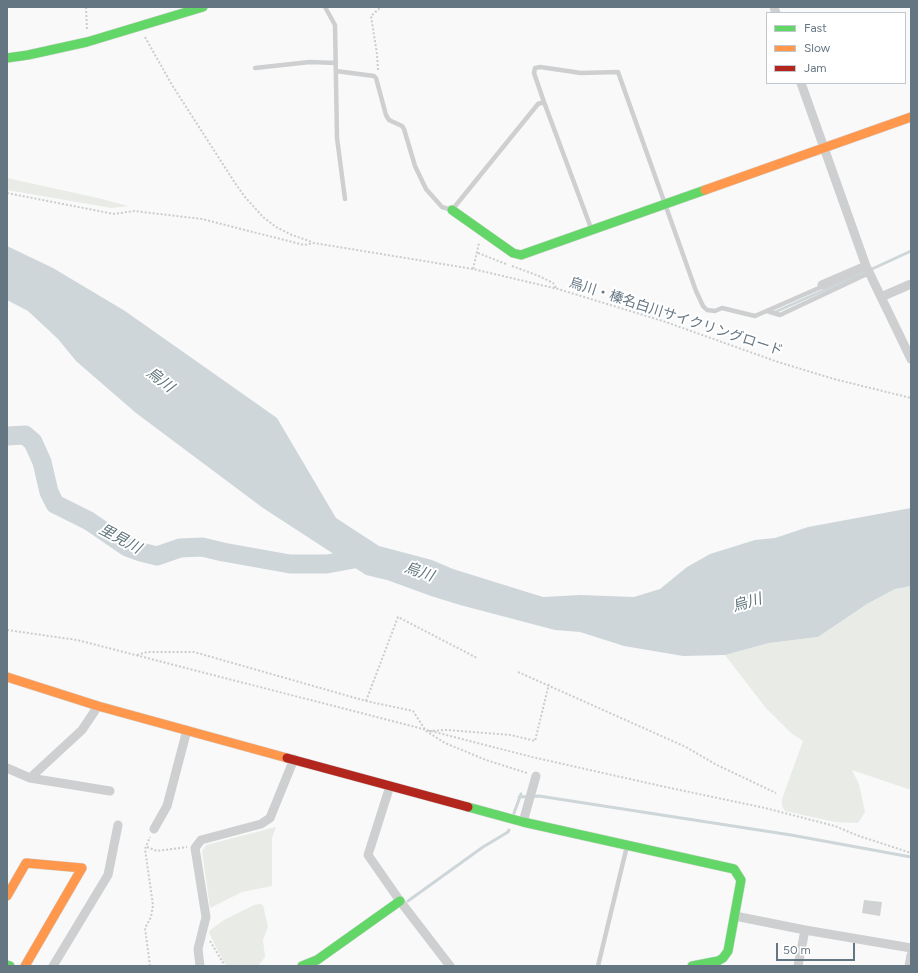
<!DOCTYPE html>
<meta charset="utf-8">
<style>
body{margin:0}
#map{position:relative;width:918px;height:973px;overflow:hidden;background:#f9f9f9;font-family:Figtree,sans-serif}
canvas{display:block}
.frame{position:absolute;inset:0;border:8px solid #657683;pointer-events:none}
.legend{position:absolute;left:766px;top:12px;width:140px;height:72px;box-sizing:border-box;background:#fff;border:1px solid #c1c8cd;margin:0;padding:5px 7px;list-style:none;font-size:12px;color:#657683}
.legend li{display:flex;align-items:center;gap:8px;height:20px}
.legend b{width:20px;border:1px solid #c1c8cd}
.scale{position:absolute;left:776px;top:943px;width:79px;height:18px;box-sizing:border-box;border:2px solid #657683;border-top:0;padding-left:5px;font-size:12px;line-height:14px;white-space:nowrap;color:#657683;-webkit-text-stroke:3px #fff;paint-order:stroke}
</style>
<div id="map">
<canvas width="918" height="973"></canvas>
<div class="frame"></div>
<ul class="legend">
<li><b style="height:5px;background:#63d668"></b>Fast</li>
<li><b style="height:5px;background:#ff974d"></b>Slow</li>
<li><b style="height:5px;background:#b3261e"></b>Jam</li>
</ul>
<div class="scale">50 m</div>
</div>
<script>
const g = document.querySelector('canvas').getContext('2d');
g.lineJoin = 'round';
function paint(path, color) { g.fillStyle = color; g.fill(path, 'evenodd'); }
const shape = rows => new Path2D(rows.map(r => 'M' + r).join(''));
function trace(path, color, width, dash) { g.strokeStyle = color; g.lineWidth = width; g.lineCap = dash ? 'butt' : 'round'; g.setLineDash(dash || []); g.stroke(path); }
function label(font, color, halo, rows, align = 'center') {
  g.font = font + ' Figtree,"Noto Sans JP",sans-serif'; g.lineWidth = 4; g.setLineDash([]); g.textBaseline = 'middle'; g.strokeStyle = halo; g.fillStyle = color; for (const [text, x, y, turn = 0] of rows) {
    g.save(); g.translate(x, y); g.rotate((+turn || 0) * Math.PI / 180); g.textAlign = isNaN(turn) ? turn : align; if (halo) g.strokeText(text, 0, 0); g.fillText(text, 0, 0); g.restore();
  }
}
paint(shape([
 [7,178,102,199,128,206,112,208,7,190],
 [911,586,911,790,852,770,859,784,865,812,858,823,835,822,785,811,782,806,782,799,803,741,791,733,765,707,725,655,769,643,818,637,867,604,895,589],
 [276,827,272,838,272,886,242,892,210,908,202,851,206,845],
 [260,904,263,905,268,927,263,940,265,957,258,966,227,966,222,959,209,933,210,930,224,920,254,905]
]), '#e8ebe6');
paint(shape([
 [7,246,53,268,125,311,277,418,336,518,379,546,432,560,453,569,543,597,580,595,634,597,660,589,687,567,710,554,755,540,775,538,808,527,911,508,911,586,895,589,867,604,818,637,769,643,725,655,683,656,624,646,580,632,555,630,460,605,431,596,387,580,366,575,263,508,136,413,76,361,58,339,28,311,7,300]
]), '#ced6d9');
trace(shape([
 [872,269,911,251],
 [775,312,863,273],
 [519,797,539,796,791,835,911,857],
 [514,813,521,794],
 [408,901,483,847,508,832,509,830]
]), '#ced6d9', 3);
trace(shape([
 [7,436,25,435,33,442,42,462,49,492,55,504,89,521,127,547,141,552,157,556,180,548,202,547,223,552,290,564,327,564,370,556]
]), '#ced6d9', 19);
paint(shape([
 [864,900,882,902,880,916,862,913]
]), '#d0d2d3');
const fast = shape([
 [7,58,28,55,87,42,203,7],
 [452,210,513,253,521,255,705,190],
 [468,807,523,822,734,869,741,880,728,951,723,958,718,961,692,966],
 [7,965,10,966],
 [302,966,317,960,400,901]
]);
const slow = shape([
 [705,190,911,117],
 [7,677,98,706,287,758],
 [7,896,26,863,82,868,25,966]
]);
const jam = shape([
 [287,758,468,807]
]);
trace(fast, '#d5d6d7', 10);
trace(slow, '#d5d6d7', 10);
trace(jam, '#d5d6d7', 10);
trace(shape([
 [86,7,87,31],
 [145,37,172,85,235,183,245,197,263,217,276,227,292,235,312,242],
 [378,70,377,54,371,16,381,7],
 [7,193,114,214,134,211,202,219,304,245,314,243,473,269,558,289,663,321,778,362,834,379,911,398],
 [478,253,506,264],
 [512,266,539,276,553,283,556,288],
 [473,269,479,243],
 [7,630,77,640,532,757,661,786,765,808,835,826,856,835,911,853],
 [137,655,147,652,194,652,366,701,413,711,426,731,445,743,486,760,527,773],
 [518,672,686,747,715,764,776,793],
 [366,701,398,617,477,658],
 [429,731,447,730,511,735,535,741,549,684],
 [147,847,157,851,187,847],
 [210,941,225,966],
 [150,966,145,928,151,917,153,905,145,849,150,837]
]), '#cbcccd', 2, [2, 2]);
trace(shape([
 [325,7,335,25,337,138,345,199],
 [255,68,310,62,336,63],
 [336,71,374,76,376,78,386,115,389,120,402,126,404,129,415,166,426,189,442,207,452,210,538,104,544,102],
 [591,228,544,102,534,73,535,68,540,67,581,73,618,72,696,291,703,306,707,310,715,311,722,308,755,316,819,288,822,285],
 [767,311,780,315,869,273],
 [598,966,627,846]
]), '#cecfd0', 4.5);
trace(shape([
 [774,7,776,13],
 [801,83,866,266,911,359],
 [822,285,866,266],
 [881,297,911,284],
 [7,768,30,778,110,791],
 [30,778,82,730,98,706],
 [390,786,368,855,400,901,450,966],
 [523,822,536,776],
 [154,829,167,806,187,730],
 [735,916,805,930,911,948],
 [53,966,108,875,118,825],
 [200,966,198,949,206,917,195,848,201,840,261,824,270,818,294,759],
 [798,966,805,930],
 [909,966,911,955]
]), '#cecfd0', 9);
trace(fast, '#63d668', 9);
trace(slow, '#ff974d', 9);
trace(jam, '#b3261e', 9);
label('14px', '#657683', '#fff', [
 ["烏川・榛名白川サイクリングロード",676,317,18]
]);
label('italic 15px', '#60757c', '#fff', [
 ["烏川",160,380,38],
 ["里見川",120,539,28],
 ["烏川",419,572,19],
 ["烏川",747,603,-17]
]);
</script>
